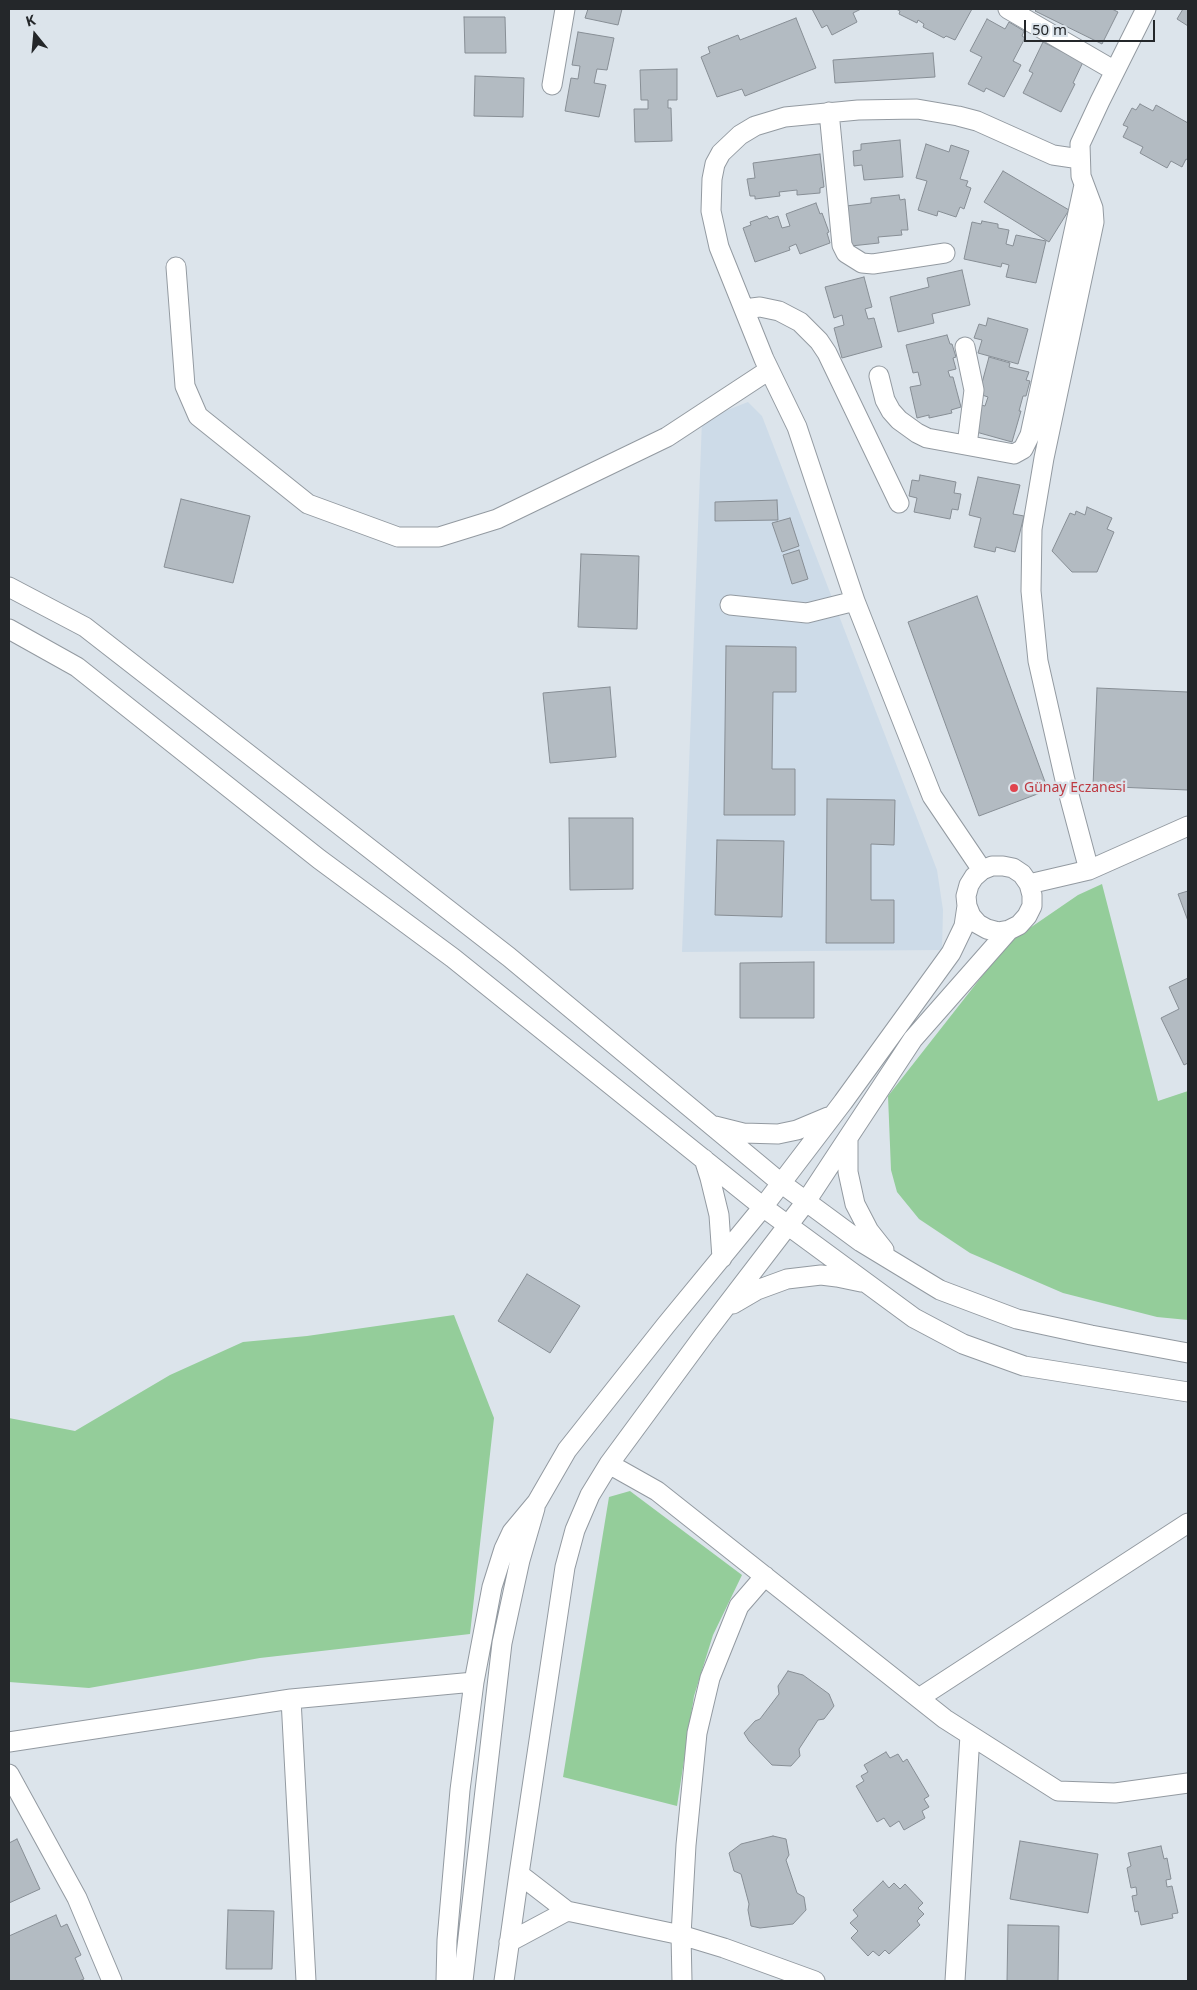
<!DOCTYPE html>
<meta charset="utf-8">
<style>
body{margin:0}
#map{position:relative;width:1197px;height:1990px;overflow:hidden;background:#dce4eb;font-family:"Noto Sans",sans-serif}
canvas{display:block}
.frame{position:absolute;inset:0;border:10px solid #24272a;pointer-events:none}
.north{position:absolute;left:10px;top:10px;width:50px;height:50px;-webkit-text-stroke:4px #dce4eb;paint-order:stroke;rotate:343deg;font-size:14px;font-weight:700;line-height:20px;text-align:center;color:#24272a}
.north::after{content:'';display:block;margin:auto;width:18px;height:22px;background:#24272a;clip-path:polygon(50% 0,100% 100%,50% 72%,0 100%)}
.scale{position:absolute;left:1024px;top:20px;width:131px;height:22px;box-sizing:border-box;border:2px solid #24272a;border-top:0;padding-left:6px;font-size:15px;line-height:18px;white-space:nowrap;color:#24272a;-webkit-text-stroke:4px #dce4eb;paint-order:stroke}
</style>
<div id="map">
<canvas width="1197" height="1990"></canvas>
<div class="frame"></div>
<div class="north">K</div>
<div class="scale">50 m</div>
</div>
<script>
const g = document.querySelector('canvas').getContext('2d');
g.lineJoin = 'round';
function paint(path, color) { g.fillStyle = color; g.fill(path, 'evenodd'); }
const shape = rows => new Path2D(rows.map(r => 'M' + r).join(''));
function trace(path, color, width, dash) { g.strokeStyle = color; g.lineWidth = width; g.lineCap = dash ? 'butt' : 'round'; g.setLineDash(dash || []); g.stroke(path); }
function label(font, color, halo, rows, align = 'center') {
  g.font = font + ' "Noto Sans",sans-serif'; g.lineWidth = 5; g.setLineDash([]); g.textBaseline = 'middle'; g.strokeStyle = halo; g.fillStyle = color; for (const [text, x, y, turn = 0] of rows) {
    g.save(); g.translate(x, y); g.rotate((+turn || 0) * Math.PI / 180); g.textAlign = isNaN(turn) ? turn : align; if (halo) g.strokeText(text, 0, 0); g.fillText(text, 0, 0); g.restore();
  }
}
paint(shape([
 [748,402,762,416,937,870,943,910,942,950,682,952,702,420]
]), '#cddbe8');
paint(shape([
 [1102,884,1158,1101,1188,1091,1188,1320,1157,1317,1063,1293,970,1253,919,1219,897,1192,891,1170,888,1096,1008,943,1078,895],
 [454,1315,494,1418,470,1634,260,1658,89,1688,9,1682,9,1418,75,1431,170,1375,243,1342,307,1336],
 [630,1491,742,1575,713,1635,694,1696,677,1806,563,1777,609,1497]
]), '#94cd9a');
const building = shape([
 [588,9,622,9,618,25,585,18,588,9],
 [812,9,861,9,853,13,857,22,832,35,827,25,822,28,812,9],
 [896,9,972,9,955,40,946,36,944,38,923,27,924,24,918,20,917,23,899,14,900,11,896,9],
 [1037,9,1112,9,1118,12,1102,44,1035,11,1037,9],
 [1183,9,1188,9,1188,26,1177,19,1183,9],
 [464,17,505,17,506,53,465,53,464,17],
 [796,18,816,68,745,96,742,89,717,97,701,57,710,53,708,47,738,35,740,40,796,18],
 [987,19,1005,29,1009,22,1024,31,1022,36,1025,38,1013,61,1021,65,1004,97,986,88,984,92,968,84,982,57,970,51,987,19],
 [578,32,614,38,607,70,597,69,594,83,606,85,599,117,565,111,571,78,578,79,580,66,572,65,578,32],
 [1043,42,1083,62,1073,83,1075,84,1061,112,1023,93,1033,73,1029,71,1043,42],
 [933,53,935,77,835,83,833,60,933,53],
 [677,69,677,100,668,100,668,108,671,108,672,141,635,142,634,109,648,109,648,100,641,100,640,70,677,69],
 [475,76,524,78,523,117,474,116,475,76],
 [1140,104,1153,111,1156,105,1188,123,1188,160,1186,159,1182,167,1171,161,1167,168,1140,153,1143,147,1123,137,1128,127,1123,125,1132,108,1136,110,1140,104],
 [900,140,903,177,864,180,862,165,854,166,853,151,861,150,861,144,900,140],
 [926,144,949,152,951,145,969,151,960,179,968,181,966,186,971,188,964,209,960,207,956,217,938,211,937,216,918,210,927,181,916,178,926,144],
 [820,154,824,187,820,188,820,193,797,195,797,190,779,192,780,196,755,199,755,196,750,196,747,179,755,178,753,163,820,154],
 [1003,171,1069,210,1049,242,984,202,1003,171],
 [899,195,900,200,905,199,908,230,901,230,902,235,878,237,879,243,851,246,846,206,871,203,871,198,899,195],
 [816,203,820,214,822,213,829,232,827,233,830,243,800,254,796,244,789,247,790,250,755,262,743,228,751,225,750,222,767,216,769,219,778,216,782,228,790,226,786,214,816,203],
 [982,221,998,224,998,228,1009,230,1006,244,1013,246,1016,235,1046,241,1036,283,1006,277,1009,265,1002,263,1001,267,964,259,972,222,981,224,982,221],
 [962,270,970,305,932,314,934,323,898,332,890,297,929,287,927,278,962,270],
 [864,277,872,307,865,309,868,319,874,318,882,347,842,358,834,328,844,325,842,315,834,318,825,287,864,277],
 [988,318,1028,329,1018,364,978,353,982,340,974,338,979,324,986,326,988,318],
 [947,335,950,344,952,344,956,357,953,358,956,369,948,371,950,377,953,377,961,407,951,410,952,413,929,418,929,415,917,418,910,387,921,385,918,372,913,373,906,345,947,335],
 [989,357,1010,363,1009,367,1029,372,1026,380,1030,381,1026,396,1023,396,1019,411,1021,411,1012,442,969,430,977,404,985,406,988,397,979,394,989,357],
 [920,475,956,482,954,493,961,494,958,510,952,509,950,519,914,512,917,498,909,496,912,480,919,481,920,475],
 [978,477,1020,485,1013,514,1024,516,1015,552,996,547,995,552,974,547,981,518,969,515,978,477],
 [181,499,250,516,233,583,164,567,181,499],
 [777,500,778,520,715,521,715,502,777,500],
 [1087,507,1112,518,1107,529,1114,532,1097,572,1072,572,1052,551,1070,513,1075,515,1076,511,1085,515,1087,507],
 [790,518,799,546,782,552,772,523,790,518],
 [799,550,808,579,792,584,783,555,799,550],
 [581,554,639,556,637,629,578,627,581,554],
 [977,596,1048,790,979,816,908,622,977,596],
 [726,646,796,647,796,692,773,692,772,769,795,769,795,815,724,815,726,646],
 [610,687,616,757,550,763,543,693,610,687],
 [1097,688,1188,692,1188,790,1093,786,1097,688],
 [827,799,895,800,894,845,871,844,871,900,894,900,894,943,826,943,827,799],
 [569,818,633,818,633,889,570,890,569,818],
 [717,840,784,841,782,917,715,915,717,840],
 [1188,891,1188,921,1178,894,1188,891],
 [814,962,814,1018,740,1018,740,963,814,962],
 [1188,978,1188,1063,1184,1065,1161,1018,1179,1009,1169,987,1188,978],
 [527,1274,580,1306,550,1353,498,1321,527,1274],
 [788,1671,803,1675,829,1694,834,1706,824,1719,818,1720,799,1749,800,1756,791,1766,772,1765,749,1741,744,1733,755,1721,760,1719,779,1694,778,1686,788,1671],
 [886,1752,890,1758,898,1754,903,1762,907,1759,929,1796,924,1799,929,1807,922,1811,925,1818,904,1830,899,1821,890,1827,884,1818,877,1822,856,1786,864,1781,861,1776,868,1772,864,1765,886,1752],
 [773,1836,786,1839,789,1855,786,1860,797,1893,804,1897,806,1910,793,1924,760,1928,751,1926,748,1910,749,1904,741,1874,734,1871,729,1853,741,1844,773,1836],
 [17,1839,40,1889,9,1903,9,1843,17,1839],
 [1020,1841,1098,1854,1088,1913,1010,1899,1020,1841],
 [1161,1846,1164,1859,1167,1858,1171,1879,1166,1880,1167,1887,1172,1886,1178,1913,1172,1914,1173,1918,1141,1925,1138,1911,1135,1912,1132,1896,1137,1895,1136,1887,1131,1888,1127,1868,1131,1866,1128,1853,1161,1846],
 [883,1881,889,1888,894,1883,900,1889,905,1884,923,1903,918,1908,924,1914,917,1921,920,1925,889,1954,885,1950,879,1956,873,1951,868,1956,851,1938,858,1931,850,1923,858,1916,853,1910,883,1881],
 [228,1910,274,1911,272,1969,226,1969,228,1910],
 [56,1915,61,1927,67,1924,81,1955,75,1958,84,1979,79,1981,9,1981,9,1936,56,1915],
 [1008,1925,1059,1926,1058,1981,1007,1981,1008,1925]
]);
paint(building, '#b3bbc2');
trace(building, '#878e95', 1);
const minor = shape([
 [1008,9,1115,71],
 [552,85,565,9],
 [829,112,842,245,846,253,862,263,873,264,945,253],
 [176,267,185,386,198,416,308,504,398,537,439,537,497,519,667,437,769,370],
 [744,309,760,307,779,311,800,322,819,341,827,353,899,503],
 [965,347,974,390,967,445],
 [879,376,885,400,891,411,899,420,917,433,927,438,1014,454,1023,449,1030,435,1084,185],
 [9,587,85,627,509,957,781,1183,861,1242,940,1290,1017,1319,1091,1335,1188,1353],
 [730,605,807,613,855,601],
 [9,629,77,667,319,859,453,958,763,1207,914,1318,963,1344,1024,1366,1188,1392],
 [982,870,932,796,855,601,797,427,764,359,719,247,711,211,712,179,715,164,721,153,740,135,755,126,785,117,858,110,917,109,958,116,977,121,1053,155,1080,159],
 [1089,870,1065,780,1038,661,1031,591,1032,529,1044,458,1094,222,1093,208,1081,176,1080,144,1100,101,1146,9],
 [1029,884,1089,870,1188,826],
 [715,1126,743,1133,778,1134,797,1130,828,1117],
 [848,1140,848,1172,855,1204,869,1231,884,1250],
 [704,1159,710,1178,719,1215,722,1258],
 [733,1304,757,1290,787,1279,821,1275,837,1277,861,1282],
 [609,1464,657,1491,945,1719,1058,1791,1115,1793,1188,1783],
 [919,1698,1188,1523],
 [291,1699,306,1981],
 [9,1742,291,1699,474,1682],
 [9,1774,77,1898,112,1981],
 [519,1874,567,1911,681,1935,724,1948,815,1981],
 [509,1942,567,1911],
 [446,1981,447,1940,460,1790,474,1682,492,1587,504,1549,512,1532,537,1502,567,1450,666,1325,763,1207,843,1102,951,953,964,926,967,906],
 [463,1981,502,1643,520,1560,535,1508],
 [504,1981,519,1874,565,1567,575,1530,590,1495,609,1464,704,1335,805,1203,913,1039,1009,930,1019,925,1027,916,1032,906,1032,895,1029,884,1022,874,1013,868,1003,866,992,866,982,870,974,877,969,885,966,896,967,906,971,916,978,924,987,929,998,932,1009,930],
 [682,1981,681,1935,686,1845,697,1733,710,1678,739,1606,765,1576],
 [955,1981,970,1735]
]);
trace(minor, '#939aa1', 21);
trace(minor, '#fff', 19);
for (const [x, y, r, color] of [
 [1014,788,5,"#e0444e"]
]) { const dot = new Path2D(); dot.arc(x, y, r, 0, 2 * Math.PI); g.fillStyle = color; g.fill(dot); trace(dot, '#dce4eb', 2); }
label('14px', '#be3a42', '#dce4eb', [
 ["Günay Eczanesi",1024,788]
], 'left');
</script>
